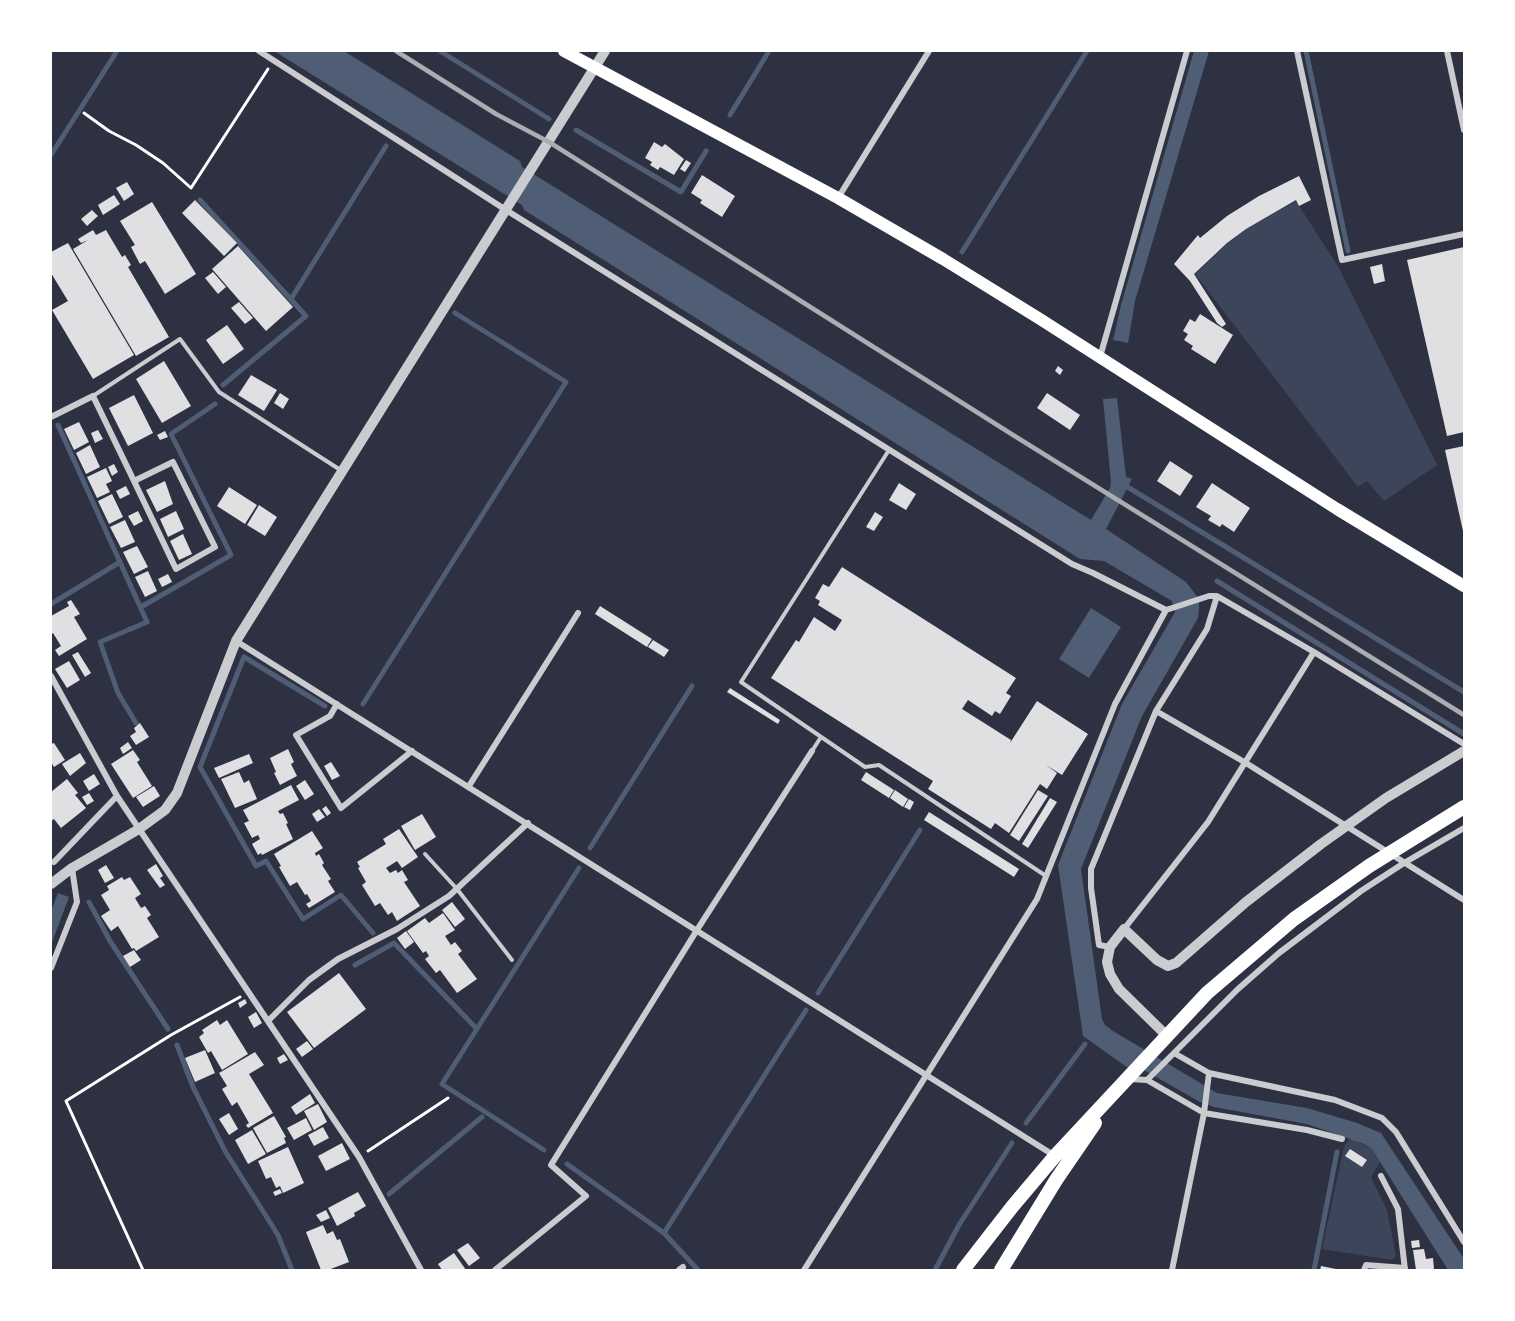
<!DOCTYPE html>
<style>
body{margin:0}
#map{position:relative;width:1515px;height:1321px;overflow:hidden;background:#2d3142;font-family:Quicksand,sans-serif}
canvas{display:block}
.frame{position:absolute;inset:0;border:52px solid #fff;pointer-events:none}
</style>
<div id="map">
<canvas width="1515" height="1321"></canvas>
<div class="frame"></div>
</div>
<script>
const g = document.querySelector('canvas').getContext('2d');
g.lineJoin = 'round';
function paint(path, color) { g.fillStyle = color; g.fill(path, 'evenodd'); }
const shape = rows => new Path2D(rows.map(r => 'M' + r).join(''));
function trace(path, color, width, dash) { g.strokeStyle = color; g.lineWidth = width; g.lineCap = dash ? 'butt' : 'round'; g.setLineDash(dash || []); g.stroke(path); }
paint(shape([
 [1296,201,1339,268,1437,465,1384,501,1367,481,1358,487,1195,274,1227,244,1246,229],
 [1350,1138,1372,1149,1380,1162,1371,1177,1387,1210,1396,1256,1392,1260,1322,1249,1344,1147]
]), '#3c4559');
paint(shape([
 [274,51,344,51,520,161,522,167,1091,520,1110,488,1111,482,1103,399,1117,398,1126,477,1132,479,1106,529,1186,582,1199,599,1199,608,1198,618,1142,716,1081,869,1102,1019,1105,1025,1113,1031,1217,1093,1307,1108,1357,1123,1381,1133,1464,1259,1464,1270,1448,1270,1372,1149,1364,1144,1307,1124,1214,1107,1200,1102,1135,1065,1131,1070,1083,1036,1058,865,1122,704,1175,612,1172,601,1104,561,1080,559,524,210,522,205],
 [1194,51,1209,51,1135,301,1128,343,1113,340,1121,305],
 [1091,608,1121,627,1089,678,1059,659],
 [58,893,69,897,51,945,51,911]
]), '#4f5d75');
trace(shape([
 [440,51,549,119],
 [1306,51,1348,251],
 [730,115,769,51],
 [576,130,681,192,706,151],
 [51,155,117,51],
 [200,200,306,316,223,385],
 [962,252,1087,51],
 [291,299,386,146],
 [58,425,147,622,100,642,118,693,136,723],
 [1121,483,1464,692],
 [1217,581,1464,734],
 [51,604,120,562],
 [141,607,231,555,171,434,215,404],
 [363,704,566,382,455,313],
 [325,706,244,657,200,767,256,866,266,861,303,919,341,895,373,933],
 [590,848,692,686],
 [89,902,110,941,168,1029],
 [355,965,394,943,477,1029],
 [818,993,920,830],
 [177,1045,193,1087,225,1151,278,1235,292,1270],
 [1026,1123,1085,1044],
 [544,1150,442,1084,579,868],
 [567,1164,664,1233,698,1270],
 [389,1194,482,1117],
 [664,1233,806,1010],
 [935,1270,959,1225,1012,1143],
 [1314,1270,1337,1152]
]), '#4f5d75', 5);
paint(shape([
 [654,142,662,147,665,144,684,159,674,175,660,167,658,170,650,165,652,162,645,158],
 [686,160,691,163,685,172,680,169],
 [702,175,735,196,722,217,700,203,702,200,691,193],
 [1299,176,1311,200,1299,206,1296,200,1246,229,1227,243,1194,274,1226,324,1222,327,1217,323,1190,281,1174,264,1198,235,1200,238,1227,216,1259,196],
 [127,182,134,194,124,201,116,188],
 [114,195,120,204,103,215,98,205],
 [195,200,237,243,224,256,182,213],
 [152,202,196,274,165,294,145,261,140,264,131,247,135,245,120,221],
 [92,210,98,216,87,226,81,219],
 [93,230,96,235,106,230,122,257,125,255,131,265,128,267,169,337,136,356,73,249,88,240,81,243,78,239],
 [68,243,134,355,93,379,52,310,68,301,51,273,51,252],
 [238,246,293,307,266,331,212,269],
 [1464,247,1464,432,1447,436,1407,260],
 [1382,264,1385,281,1374,284,1370,267],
 [213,272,226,287,218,294,205,278],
 [239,302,253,318,245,324,231,308],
 [1200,314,1233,335,1215,364,1191,349,1193,346,1184,340,1188,334,1183,331,1190,319,1195,322],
 [227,325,244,349,223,364,206,340],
 [164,361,191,406,162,423,136,379],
 [1058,366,1063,370,1060,375,1055,371],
 [251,375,277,390,264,411,238,395],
 [280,393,289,399,283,409,274,403],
 [1047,393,1080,415,1070,430,1037,408],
 [134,395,153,433,128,446,109,408],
 [79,422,89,442,74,450,64,429],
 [98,430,103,439,95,443,91,433],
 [165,431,168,437,160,440,157,435],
 [90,445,100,467,86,474,76,453],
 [1464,446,1464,531,1463,531,1445,450],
 [1170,461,1193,476,1180,496,1157,481],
 [114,464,118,472,112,476,108,467],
 [106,468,112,481,106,484,110,492,97,498,87,477],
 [165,481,173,504,157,512,146,490],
 [899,483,916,494,906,510,889,500],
 [1212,483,1250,508,1234,532,1222,524,1220,527,1208,520,1211,516,1196,507],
 [126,486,130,494,120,499,116,491],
 [229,487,257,505,245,524,217,506],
 [112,494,123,517,109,524,98,501],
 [259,505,277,517,265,536,247,525],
 [138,511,143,521,134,526,128,516],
 [176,511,184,529,168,537,160,519],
 [875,512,883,517,874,531,866,527],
 [125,520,135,542,121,548,110,527],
 [183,534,192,554,179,560,170,541],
 [137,546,148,567,134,574,123,552],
 [842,567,1016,678,1006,693,1011,696,1000,714,995,711,992,716,968,700,962,709,1011,740,1010,743,1037,701,1088,734,1062,775,1046,765,1057,773,1047,789,1040,784,1009,833,995,823,991,829,928,789,933,781,771,678,796,640,799,642,814,617,835,631,842,620,818,605,820,601,815,598,823,584,829,587],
 [148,571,157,591,145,597,135,577],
 [168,574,172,582,162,587,158,579],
 [71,600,80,614,74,617,87,639,59,656,55,650,61,646,53,633,51,635,51,616,69,606,67,602],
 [600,606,652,639,647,647,595,614],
 [653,640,669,650,664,657,648,647],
 [78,652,91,673,85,677,72,655],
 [69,661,80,680,67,688,55,669],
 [730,688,780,720,778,724,727,692],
 [140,723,149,737,136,745,130,736,136,732,134,728],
 [128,742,132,748,123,754,120,748],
 [54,743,65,760,54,767,51,762,51,744],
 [288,749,294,762,291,764,297,776,280,785,274,773,276,772,270,758],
 [133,750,140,760,137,762,152,786,133,798,111,764],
 [80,753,86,763,70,776,62,764],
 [249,754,253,763,219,778,214,768],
 [331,762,340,776,332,780,324,766],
 [239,772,244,783,249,780,257,799,235,808,221,779],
 [866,772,894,790,889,798,861,780],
 [94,774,100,784,89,791,83,781],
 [67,779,78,793,75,795,86,808,61,828,54,819,51,821,51,792],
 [305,780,314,794,305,800,296,786],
 [291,785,299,800,278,811,280,814,283,813,288,823,286,824,293,839,262,855,261,853,258,855,252,844,260,839,258,835,252,838,244,823,249,821,243,810],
 [154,786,160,796,143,807,136,797],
 [895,790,908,799,903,807,890,798],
 [1038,790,1048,796,1019,841,1010,835],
 [89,793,94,801,87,805,82,797],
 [1050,798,1057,802,1028,848,1022,844],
 [909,799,914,802,910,810,904,807],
 [326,806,331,813,327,816,322,809],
 [319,809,325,817,317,822,312,814],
 [929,812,1019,869,1014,877,924,820],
 [422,814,436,837,415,850,401,826],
 [399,829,418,857,402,868,397,861,386,868,390,873,396,870,398,873,402,870,408,880,404,882,420,906,397,921,392,912,388,915,380,903,375,906,362,885,366,882,358,868,360,867,357,862,386,844,383,839],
 [312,831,323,848,315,853,316,856,319,854,324,863,322,865,331,879,328,881,335,892,309,908,306,904,311,901,307,894,305,895,297,882,290,886,279,867,281,866,274,854],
 [156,864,163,876,160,878,165,885,160,888,147,870],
 [106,865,114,878,105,883,98,870],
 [122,877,124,880,130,877,141,894,135,898,141,908,145,906,151,915,147,918,159,937,136,951,134,948,132,949,118,926,111,931,101,916,110,910,101,895,109,890,107,886],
 [452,902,465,919,455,927,442,910],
 [443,913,455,930,445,936,451,945,455,942,462,951,458,954,477,979,457,993,440,970,436,973,425,959,429,956,426,951,423,953,407,931,425,918,429,923],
 [406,931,414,942,405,949,397,938],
 [134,950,141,960,130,967,123,956],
 [339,973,366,1009,314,1048,287,1012],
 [245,999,247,1003,240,1008,238,1003],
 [256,1012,262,1023,254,1028,248,1017],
 [217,1020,220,1025,227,1020,248,1054,222,1070,211,1051,208,1053,199,1037,204,1033,202,1030],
 [307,1041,313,1049,302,1057,296,1049],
 [205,1050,215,1073,195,1082,185,1058],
 [255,1052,264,1065,249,1074,273,1113,248,1128,246,1125,249,1123,237,1102,232,1106,222,1089,227,1086,219,1073],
 [284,1054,288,1060,280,1064,277,1058],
 [310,1094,315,1103,296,1115,291,1107],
 [318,1104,327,1122,314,1130,304,1111],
 [229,1113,238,1129,229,1135,219,1119],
 [274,1116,286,1137,284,1138,286,1143,267,1153,253,1128],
 [306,1118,312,1130,294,1140,287,1128],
 [323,1127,329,1138,314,1146,308,1135],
 [252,1130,266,1154,248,1164,235,1140],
 [342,1143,350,1159,326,1171,318,1156],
 [288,1147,304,1183,283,1193,280,1186,276,1188,271,1177,266,1179,258,1161],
 [1350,1149,1367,1160,1362,1167,1345,1156],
 [280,1189,282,1193,275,1196,273,1192],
 [358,1192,366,1206,354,1213,355,1216,337,1226,328,1208],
 [326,1210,330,1218,321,1222,316,1215],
 [323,1225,327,1234,333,1231,337,1240,340,1239,349,1262,328,1270,321,1270,306,1232],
 [1419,1240,1420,1247,1412,1248,1411,1241],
 [468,1243,480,1258,469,1266,457,1250],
 [1424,1249,1426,1259,1433,1258,1434,1269,1416,1270,1413,1250],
 [454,1253,466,1270,442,1270,438,1264],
 [1321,1266,1336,1269,1336,1270,1320,1270]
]), '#e0e0e3');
trace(shape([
 [84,113,109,131,136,145,163,163,191,188,268,69],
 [368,1151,448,1098],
 [143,1270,66,1101,171,1035,240,997]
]), '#fff', 3);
trace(shape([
 [93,396,180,339,219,392,342,471],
 [889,450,741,682,865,767,879,765,1046,876],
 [812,751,821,737],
 [425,854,457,889,512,960]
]), '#caccd0', 4);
trace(shape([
 [259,51,506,210,1072,564,1093,573,1166,610],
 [1297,51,1342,260,1464,234],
 [1447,51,1464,130],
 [838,198,929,51],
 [1100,357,1187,51],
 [51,417,93,396,134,481,176,569,215,547,173,462,134,481],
 [1217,596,1207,629,1156,711,1246,763,1464,900],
 [236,641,1055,1156],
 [51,676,117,796,359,1157,421,1270],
 [337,704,330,716,296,735,341,808,412,751],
 [469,786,578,613],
 [54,862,117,796],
 [1124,929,1208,822,1314,652],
 [1110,947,1099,945,1091,888,1091,869,1156,711],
 [51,968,77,902,72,868],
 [269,1020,309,980,338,959,397,929,449,896,528,823],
 [1174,1053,1209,1073,1335,1100,1382,1118,1396,1132,1464,1242],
 [1129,1079,1147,1080,1204,1113,1307,1130,1342,1139],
 [1147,1080,1238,989,1279,953,1361,891,1404,863,1464,828],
 [1381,1176,1398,1209,1405,1270],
 [495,1270,586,1196,551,1165,697,930,812,751],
 [679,1270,683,1267],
 [804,1270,1037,899,1115,704,1166,610,1209,596,1217,596,1314,652,1464,744],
 [1172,1270,1204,1113,1209,1073],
 [1364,1270,1366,1265,1405,1268]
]), '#caccd0', 6);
trace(shape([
 [51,884,72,868,139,829,165,810,177,793,236,641,605,51],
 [1166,1035,1119,989,1110,974,1107,962,1110,947,1124,929,1157,960,1168,966,1176,963,1246,902,1321,844,1386,798,1464,751]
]), '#caccd0', 10);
trace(shape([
 [564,51,838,198,943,259,1040,319,1337,509,1464,586]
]), '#fff', 12);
trace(shape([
 [963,1270,1012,1207,1055,1156,1207,993,1294,919,1369,866,1464,807],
 [1001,1270,1056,1180,1095,1123]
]), '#fff', 14);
trace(shape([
 [396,51,496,114,549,142,1013,435,1464,715]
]), '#abadb3', 4.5);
</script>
